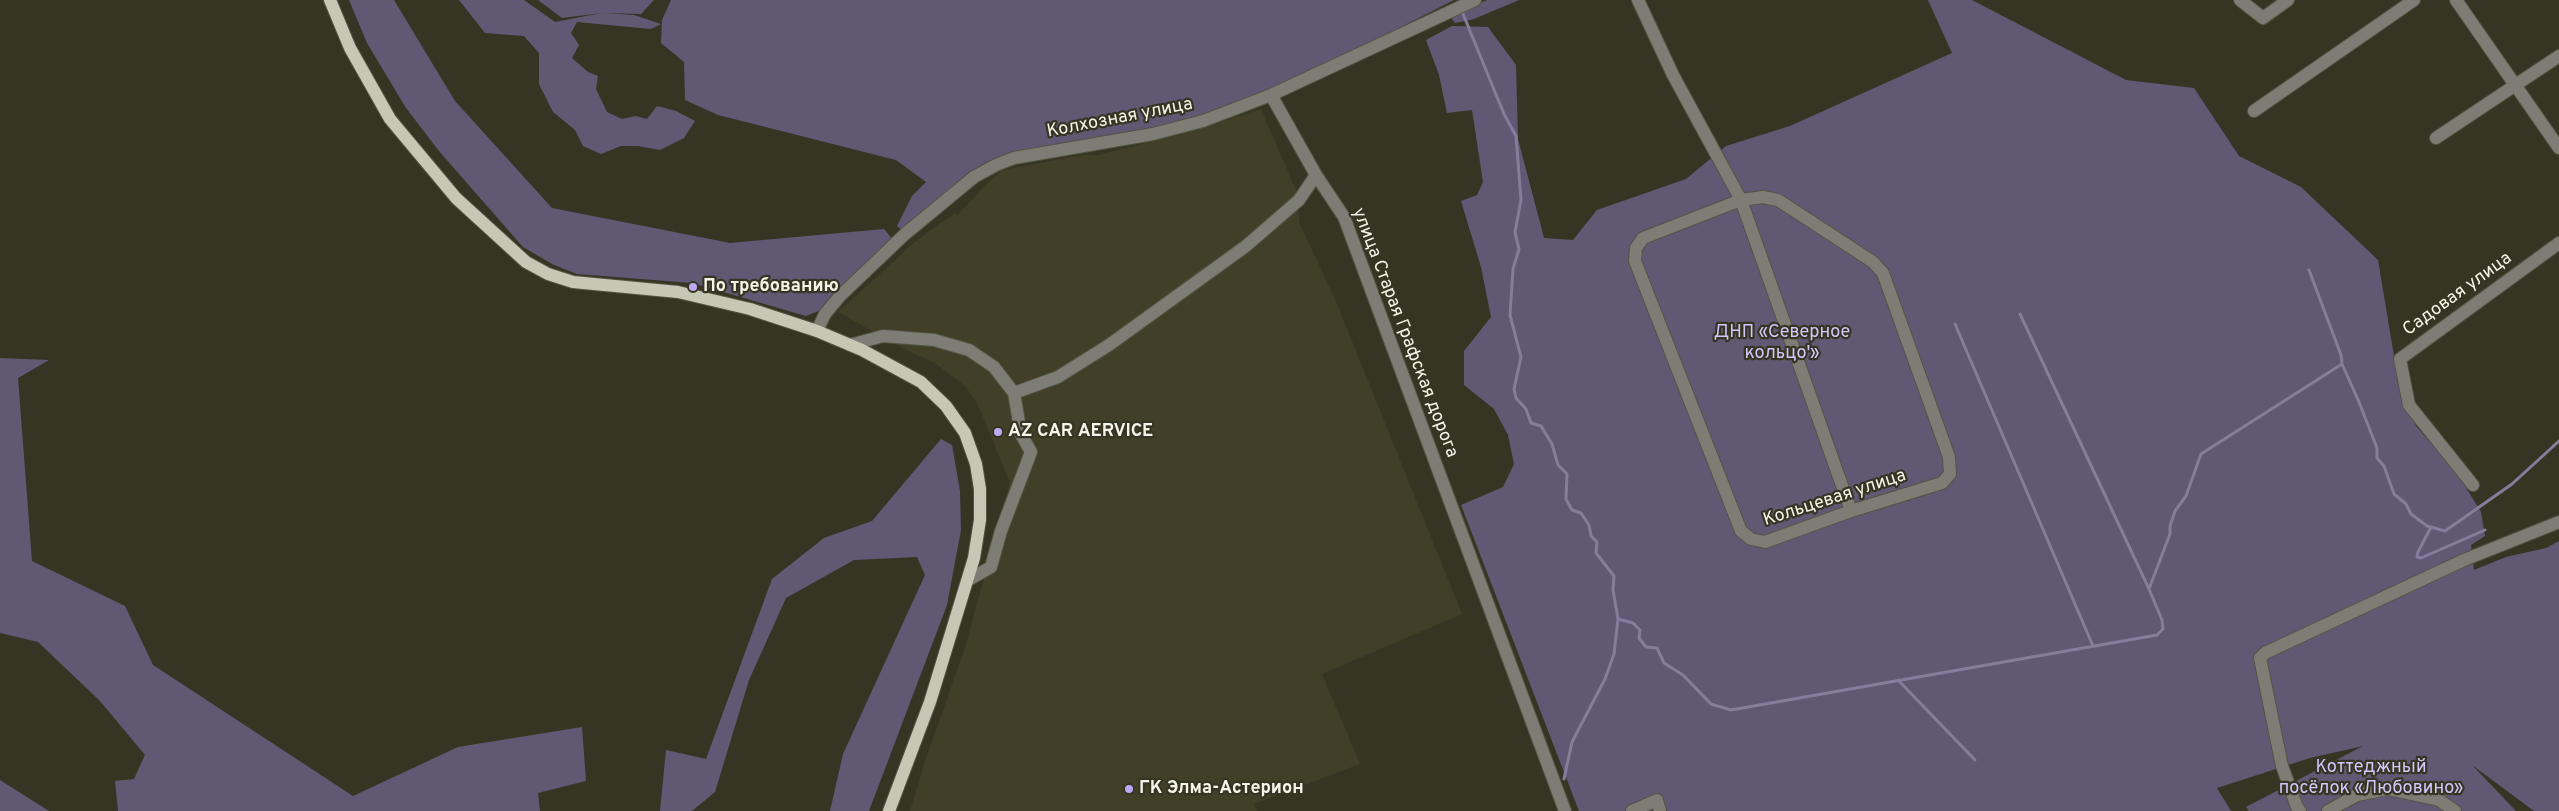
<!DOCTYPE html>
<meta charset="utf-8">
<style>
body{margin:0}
canvas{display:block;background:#363523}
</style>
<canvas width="2559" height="811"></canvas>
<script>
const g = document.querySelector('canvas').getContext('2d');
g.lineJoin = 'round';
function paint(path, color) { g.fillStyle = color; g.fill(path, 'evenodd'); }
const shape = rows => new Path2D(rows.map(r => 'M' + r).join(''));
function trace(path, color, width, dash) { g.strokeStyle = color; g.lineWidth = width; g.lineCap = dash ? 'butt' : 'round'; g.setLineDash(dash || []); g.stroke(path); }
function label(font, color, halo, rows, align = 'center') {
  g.font = font + ' Overpass,sans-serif'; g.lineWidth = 4.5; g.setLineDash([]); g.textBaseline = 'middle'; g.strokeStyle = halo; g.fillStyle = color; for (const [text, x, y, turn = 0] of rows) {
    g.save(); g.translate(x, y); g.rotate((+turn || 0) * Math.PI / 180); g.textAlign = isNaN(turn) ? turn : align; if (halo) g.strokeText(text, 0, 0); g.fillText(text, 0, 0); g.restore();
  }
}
paint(shape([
 [1261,109,1298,195,1299,222,1335,299,1462,614,1322,674,1360,764,1254,804,1257,811,910,811,925,761,965,648,1010,482,977,403,965,386,935,363,906,350,838,312,916,241,955,213,958,215,985,185,1003,170,1083,155,1098,155,1189,132]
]), '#413f27');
paint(shape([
 [349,0,394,0,455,101,552,208,730,243,884,229,893,240,821,310,806,316,692,283,577,274,554,265,523,247,439,151,406,108,367,43],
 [459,0,524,0,555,22,601,13,562,18,538,0,654,0,641,14,603,13,634,15,661,24,651,29,577,22,571,33,579,45,572,58,588,72,598,76,596,89,607,112,622,119,636,116,647,119,657,106,676,111,695,121,684,138,660,150,638,146,621,146,601,154,583,146,575,130,553,112,539,84,539,53,524,36,485,33],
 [671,0,1454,0,1305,76,1204,116,1149,130,984,164,969,172,902,230,897,226,912,196,926,182,896,160,718,115,685,100,684,62,661,43,662,20],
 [1487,0,1519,0,1474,19,1455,23,1450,16],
 [1928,0,1972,0,2126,80,2194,88,2239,156,2301,187,2378,260,2395,362,2416,426,2457,473,2481,512,2485,536,2471,545,2474,570,2506,557,2546,548,2559,541,2559,811,2534,811,2472,765,2516,811,2249,811,2246,807,2363,746,2310,758,2217,788,2231,811,1579,811,1461,505,1503,487,1514,464,1508,435,1494,409,1464,385,1464,351,1491,317,1481,267,1461,201,1477,195,1483,182,1472,110,1447,113,1439,75,1426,40,1452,26,1488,27,1516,65,1518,139,1544,238,1573,240,1597,210,1686,179,1726,146,1790,126,1952,53],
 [0,358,49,360,18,378,32,561,125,606,153,665,353,796,458,747,582,727,586,781,538,793,540,811,118,811,115,781,134,779,145,755,100,701,38,642,0,633],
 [941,439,952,445,960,491,961,530,947,605,869,811,830,811,843,754,925,575,917,557,854,560,786,598,749,680,715,792,692,811,660,811,666,750,706,759,772,579,824,538,872,521],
 [0,780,49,811,0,811]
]), '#5f5974');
trace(shape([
 [1461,9,1504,114,1516,136,1521,200,1515,232,1519,249,1513,269,1510,315,1521,357,1514,389,1516,398,1526,409,1531,423,1541,426,1552,444,1558,465,1567,474,1566,499,1572,510,1581,513,1589,525,1591,536,1597,542,1596,553,1614,576,1613,590,1618,619,1633,623,1640,630,1639,638,1646,647,1657,648,1664,663,1683,675,1711,704,1731,710,2157,635,2163,629,2162,620,2149,589,2020,314],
 [1955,324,2093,646],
 [2342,364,2359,402,2377,448,2377,458,2384,466,2394,494,2406,504,2411,514,2427,526,2445,531,2512,484,2559,441],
 [2431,527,2418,552,2417,557,2421,558,2485,530],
 [2149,589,2170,534,2170,526,2175,511,2186,496,2201,454,2342,364,2341,355,2309,270],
 [1898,680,1975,760],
 [1564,779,1572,742,1605,679,1614,654,1618,619]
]), '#847d9b', 3);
const minor = shape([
 [1638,0,1673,75,1741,200,1851,511],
 [2240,0,2263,18,2288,0],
 [2456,0,2559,148],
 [1271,95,1316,175,1344,217,1565,811],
 [2254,111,2414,0],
 [2436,138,2559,56],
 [1763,197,1778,200,1873,262,1883,273,1949,457,1950,474,1942,483,1851,511,1765,542,1751,539,1741,531,1635,261,1636,248,1643,238,1741,200,1763,197],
 [817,331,825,314,840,296,905,234,974,177,996,165,1014,158,1153,134,1203,121,1271,95,1475,0],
 [850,345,883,336,934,340,969,350,994,367,1014,393,1021,434,1031,452,1001,531,991,567,970,579],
 [1014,393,1058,377,1109,345,1246,246,1299,200,1316,175],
 [2473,485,2409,405,2400,359,2559,243],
 [1632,811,1657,800,1660,811],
 [2300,811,2297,807,2282,766,2260,658,2265,653,2464,560,2559,522],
 [2328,811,2357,795,2388,789,2439,800,2455,811]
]);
const major = shape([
 [330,0,350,48,390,119,456,198,526,262,548,274,573,282,678,292,750,309,817,331,862,350,921,382,946,406,965,433,976,464,980,489,980,520,974,558,930,702,889,811]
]);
trace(minor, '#545443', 14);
trace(major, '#545443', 14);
trace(minor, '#7e7d75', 12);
trace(major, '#c7c7b5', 12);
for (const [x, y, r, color] of [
 [693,287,5,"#bda9f5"],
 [998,432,5,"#bda9f5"],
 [1129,789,5,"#bda9f5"]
]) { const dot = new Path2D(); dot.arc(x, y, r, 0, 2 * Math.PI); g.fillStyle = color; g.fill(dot); trace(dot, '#363523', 2); }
label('18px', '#f4f4e9', '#363523', [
 ["Колхозная улица",1120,119,-11],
 ["Садовая улица",2458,295,-36],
 ["улица Старая Графская дорога",1404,333,69],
 ["Кольцевая улица",1835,499,-18]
]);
label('bold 18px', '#f4f4e9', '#363523', [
 ["По требованию",703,287],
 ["AZ CAR AERVICE",1008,432],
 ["ГК Элма-Астерион",1139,789]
], 'left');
label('18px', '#d3c6fd', '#363523', [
 ["ДНП «Северное",1782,333],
 ["кольцо'»",1782,354],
 ["Коттеджный",2371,768],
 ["посёлок «Любовино»",2371,789]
]);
</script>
